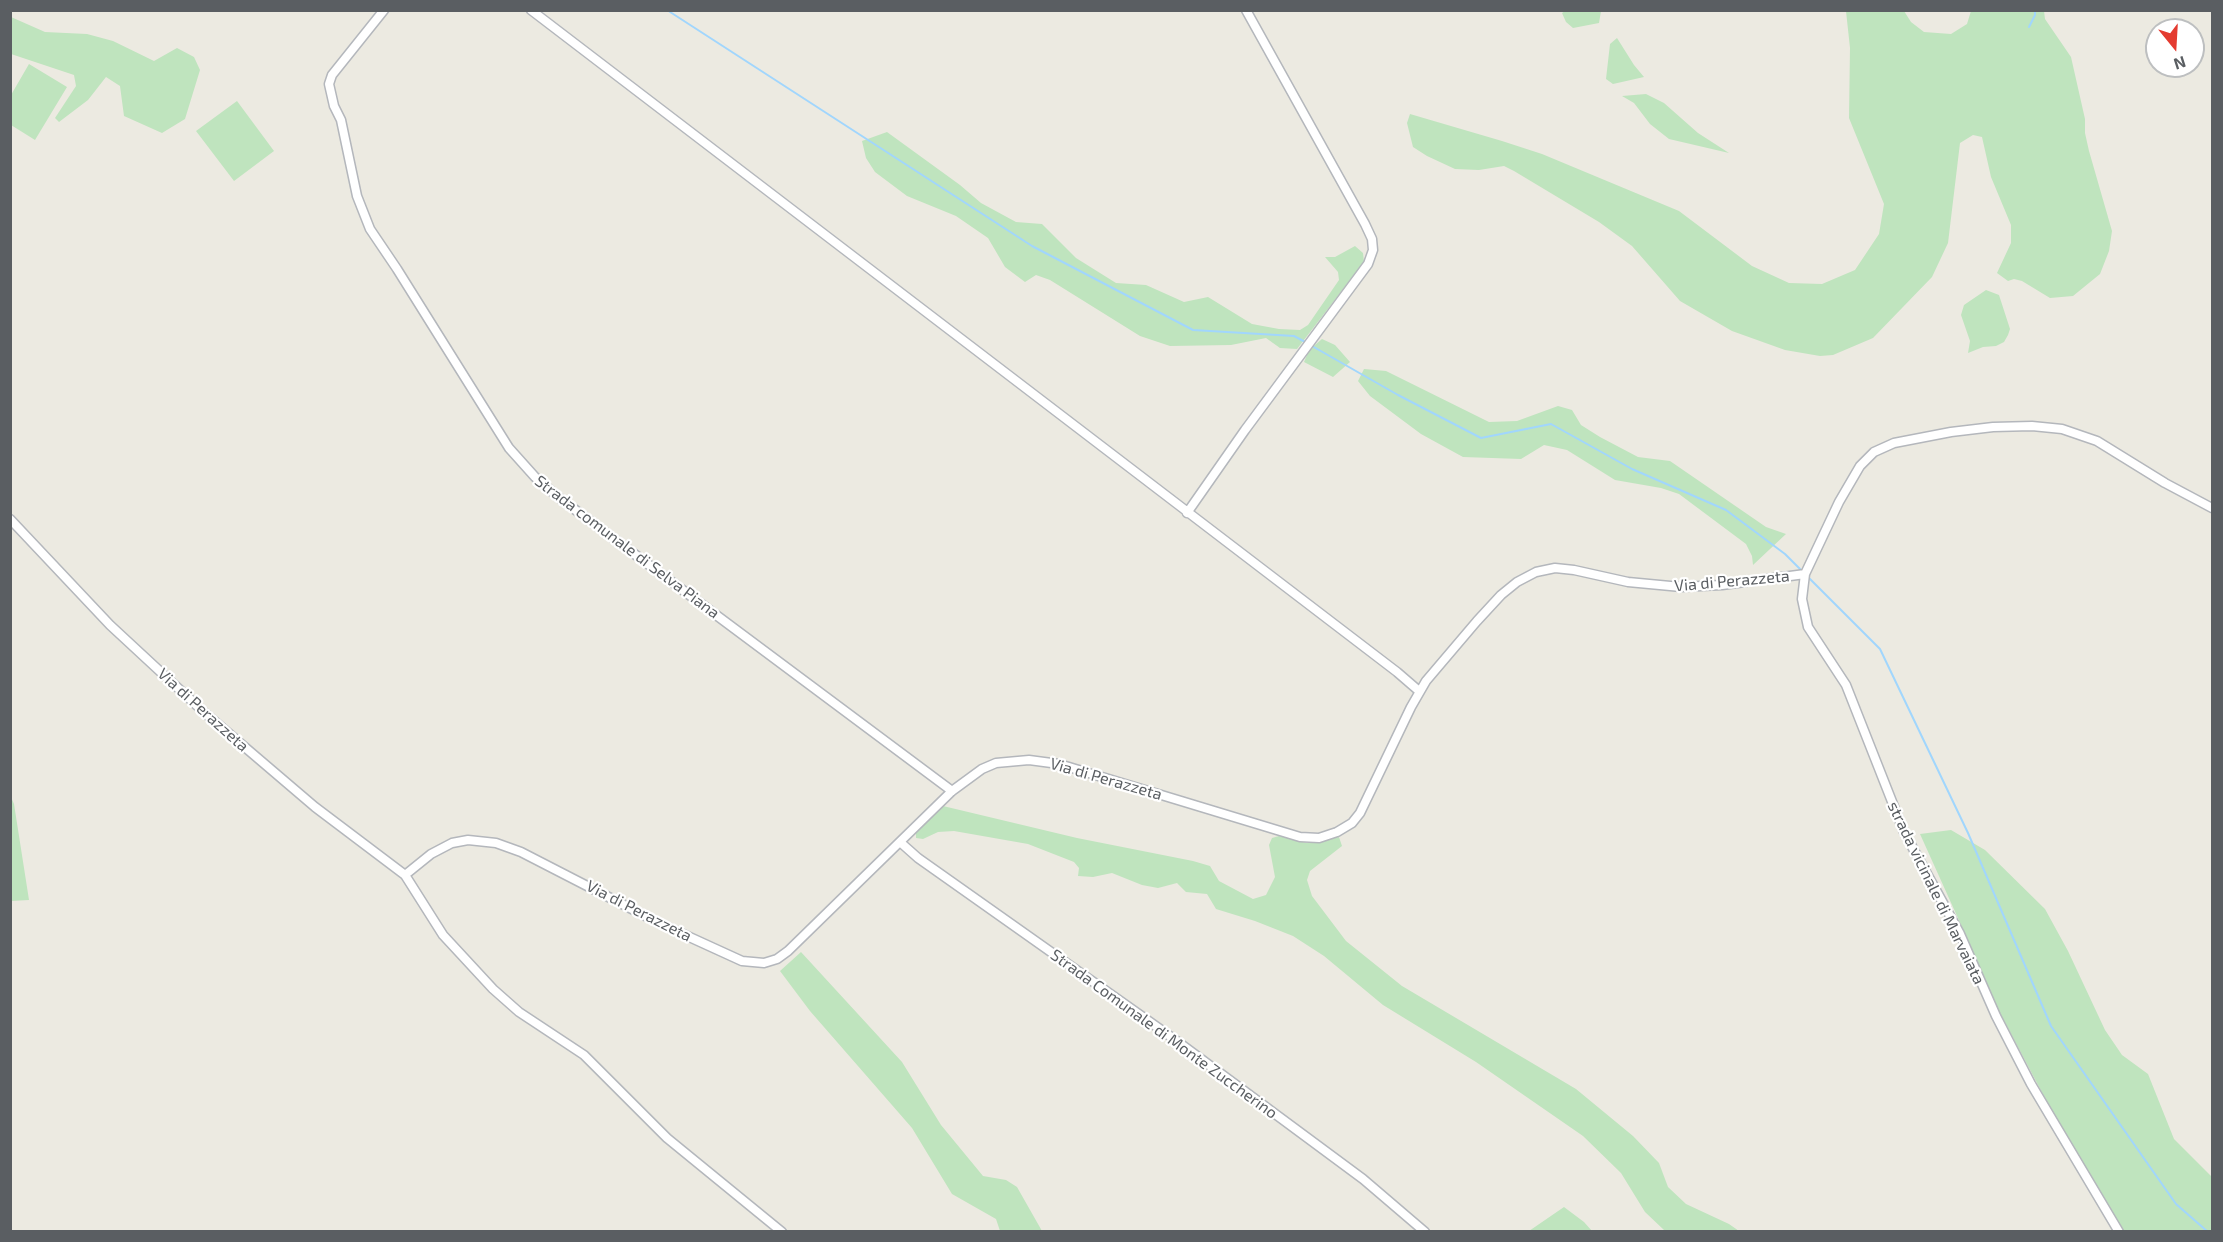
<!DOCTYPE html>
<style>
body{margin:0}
#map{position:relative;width:2223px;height:1242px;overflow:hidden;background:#eceae1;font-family:"Exo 2",sans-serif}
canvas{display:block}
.frame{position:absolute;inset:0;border:12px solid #5a5e62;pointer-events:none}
.north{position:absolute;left:2145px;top:18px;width:60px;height:60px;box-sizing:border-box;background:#fff;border:2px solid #bdbfc0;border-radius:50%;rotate:162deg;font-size:16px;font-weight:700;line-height:24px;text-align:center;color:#5a5e62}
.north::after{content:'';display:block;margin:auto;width:21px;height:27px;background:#e43b30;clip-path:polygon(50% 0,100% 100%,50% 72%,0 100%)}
</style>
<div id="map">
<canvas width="2223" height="1242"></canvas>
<div class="frame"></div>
<div class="north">N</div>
</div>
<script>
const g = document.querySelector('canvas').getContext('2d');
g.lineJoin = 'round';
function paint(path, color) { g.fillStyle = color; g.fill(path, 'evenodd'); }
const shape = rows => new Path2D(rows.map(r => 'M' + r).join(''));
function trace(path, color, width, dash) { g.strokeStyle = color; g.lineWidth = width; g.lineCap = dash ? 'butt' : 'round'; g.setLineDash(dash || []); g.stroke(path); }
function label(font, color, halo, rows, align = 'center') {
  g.font = font + ' "Exo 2",sans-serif'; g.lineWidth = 4.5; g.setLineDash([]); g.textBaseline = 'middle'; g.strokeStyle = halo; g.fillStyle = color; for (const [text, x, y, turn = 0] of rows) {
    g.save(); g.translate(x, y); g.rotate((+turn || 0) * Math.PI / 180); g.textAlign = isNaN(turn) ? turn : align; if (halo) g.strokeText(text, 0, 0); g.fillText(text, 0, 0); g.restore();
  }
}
paint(shape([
 [1601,11,1599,23,1573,28,1566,22,1562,13,1565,11],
 [1846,11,1904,11,1911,22,1924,32,1951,34,1967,24,1971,11,2044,11,2045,19,2071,57,2085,119,2085,133,2089,151,2112,231,2109,251,2100,274,2073,296,2050,298,2022,281,2014,279,2008,281,1997,273,2011,243,2011,225,1991,177,1982,137,1973,135,1960,143,1948,243,1932,277,1873,338,1833,355,1820,356,1785,350,1732,331,1680,301,1632,246,1599,222,1514,171,1504,166,1479,170,1455,169,1427,156,1413,147,1407,123,1410,114,1502,141,1542,154,1679,211,1752,266,1789,283,1822,284,1855,270,1879,234,1884,204,1849,118,1850,48],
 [11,17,45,32,87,34,113,41,154,61,177,48,194,57,200,70,185,119,162,133,124,116,120,86,106,77,88,100,59,122,55,118,76,86,74,75,11,54],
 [1617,38,1634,65,1644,77,1613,84,1606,79,1610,44],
 [29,64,67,87,35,140,11,125,11,95],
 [1646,94,1664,103,1698,133,1729,153,1669,139,1650,124,1634,103,1622,96],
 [237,101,274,151,234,181,196,131],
 [887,132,960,185,981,203,1016,222,1042,224,1076,258,1116,283,1146,285,1184,302,1208,297,1252,324,1279,329,1300,330,1308,325,1339,280,1338,272,1325,257,1335,257,1355,246,1363,253,1364,262,1297,349,1280,348,1266,338,1231,345,1170,346,1140,336,1050,280,1036,275,1025,282,1005,267,988,238,956,216,907,196,875,172,866,158,862,141],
 [1986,290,1999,295,2010,329,2008,335,2004,342,1996,346,1983,347,1968,353,1970,341,1961,315,1964,305],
 [1322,339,1335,345,1350,362,1333,377,1304,362,1309,350],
 [1364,369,1386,371,1489,422,1517,421,1558,406,1572,410,1581,425,1600,437,1638,457,1670,461,1766,527,1786,534,1753,565,1752,556,1746,544,1679,494,1661,488,1615,480,1567,450,1544,445,1521,459,1463,457,1421,434,1370,396,1358,381],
 [11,797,14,804,29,900,11,901],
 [943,806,1077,838,1193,861,1210,866,1219,881,1253,899,1266,895,1275,877,1269,845,1272,838,1279,836,1307,843,1339,837,1342,846,1310,871,1307,880,1312,896,1346,941,1402,986,1576,1089,1633,1136,1659,1163,1668,1187,1686,1204,1729,1224,1739,1231,1668,1232,1664,1230,1645,1212,1621,1173,1583,1136,1476,1062,1383,1005,1324,956,1293,936,1255,921,1216,909,1207,894,1186,892,1177,883,1158,888,1142,885,1112,873,1093,877,1078,876,1079,868,1074,862,1028,844,954,831,938,832,923,839,916,838,916,833],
 [1951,830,1985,850,2045,909,2068,951,2105,1030,2122,1055,2148,1074,2174,1139,2212,1177,2212,1231,2124,1231,2104,1210,1990,994,1971,947,1920,834],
 [801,952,902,1062,941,1125,983,1176,1006,1180,1017,1187,1042,1231,1000,1231,996,1219,952,1194,912,1128,810,1011,780,971],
 [1564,1207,1584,1222,1592,1231,1529,1231]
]), '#bfe4be');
trace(shape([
 [667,10,1032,246,1193,330,1294,336,1307,343],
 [2029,27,2035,15,2035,10],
 [1312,346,1398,395,1481,438,1551,424,1632,469,1726,510,1785,554,1803,572],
 [1807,576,1880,649,1968,833,2051,1026,2176,1204,2208,1232]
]), '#a1d6fd', 2);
const street = shape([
 [384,10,332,75,329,84,334,106,341,120,357,196,370,229,397,269,509,448,535,477,558,497,952,791],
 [531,10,1397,672,1419,691],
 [1187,513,1245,430,1368,264,1373,250,1372,239,1365,224,1246,10],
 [10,519,110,625,206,714,315,807,405,875,443,935,493,989,519,1012,584,1055,667,1138,782,1232],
 [1805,574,1802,599,1808,627,1846,685,1904,832,1960,934,1996,1016,2031,1084,2119,1232],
 [900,842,918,858,1174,1039,1363,1179,1425,1232],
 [405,875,431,854,452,843,468,840,496,843,521,852,661,924,742,961,764,963,777,959,788,951,952,791,982,769,996,763,1029,760,1059,764,1300,837,1319,838,1337,832,1352,823,1360,813,1411,707,1426,681,1477,621,1501,595,1517,582,1536,572,1555,568,1574,570,1628,582,1681,587,1722,585,1805,574,1839,502,1860,466,1874,452,1894,443,1951,432,1993,427,2032,426,2062,429,2097,441,2165,483,2212,508]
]);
trace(street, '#b4b7bc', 11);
trace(street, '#fff', 8);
label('16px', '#5a5e62', '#fff', [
 ["Strada comunale di Selva Piana",627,547,37],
 ["Via di Perazzeta",1732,581,-5],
 ["Via di Perazzeta",203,710,42],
 ["Via di Perazzeta",1106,779,16],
 ["strada vicinale di Marvaiata",1936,893,64],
 ["Via di Perazzeta",639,911,27],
 ["Strada Comunale di Monte Zuccherino",1164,1034,36]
]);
</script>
